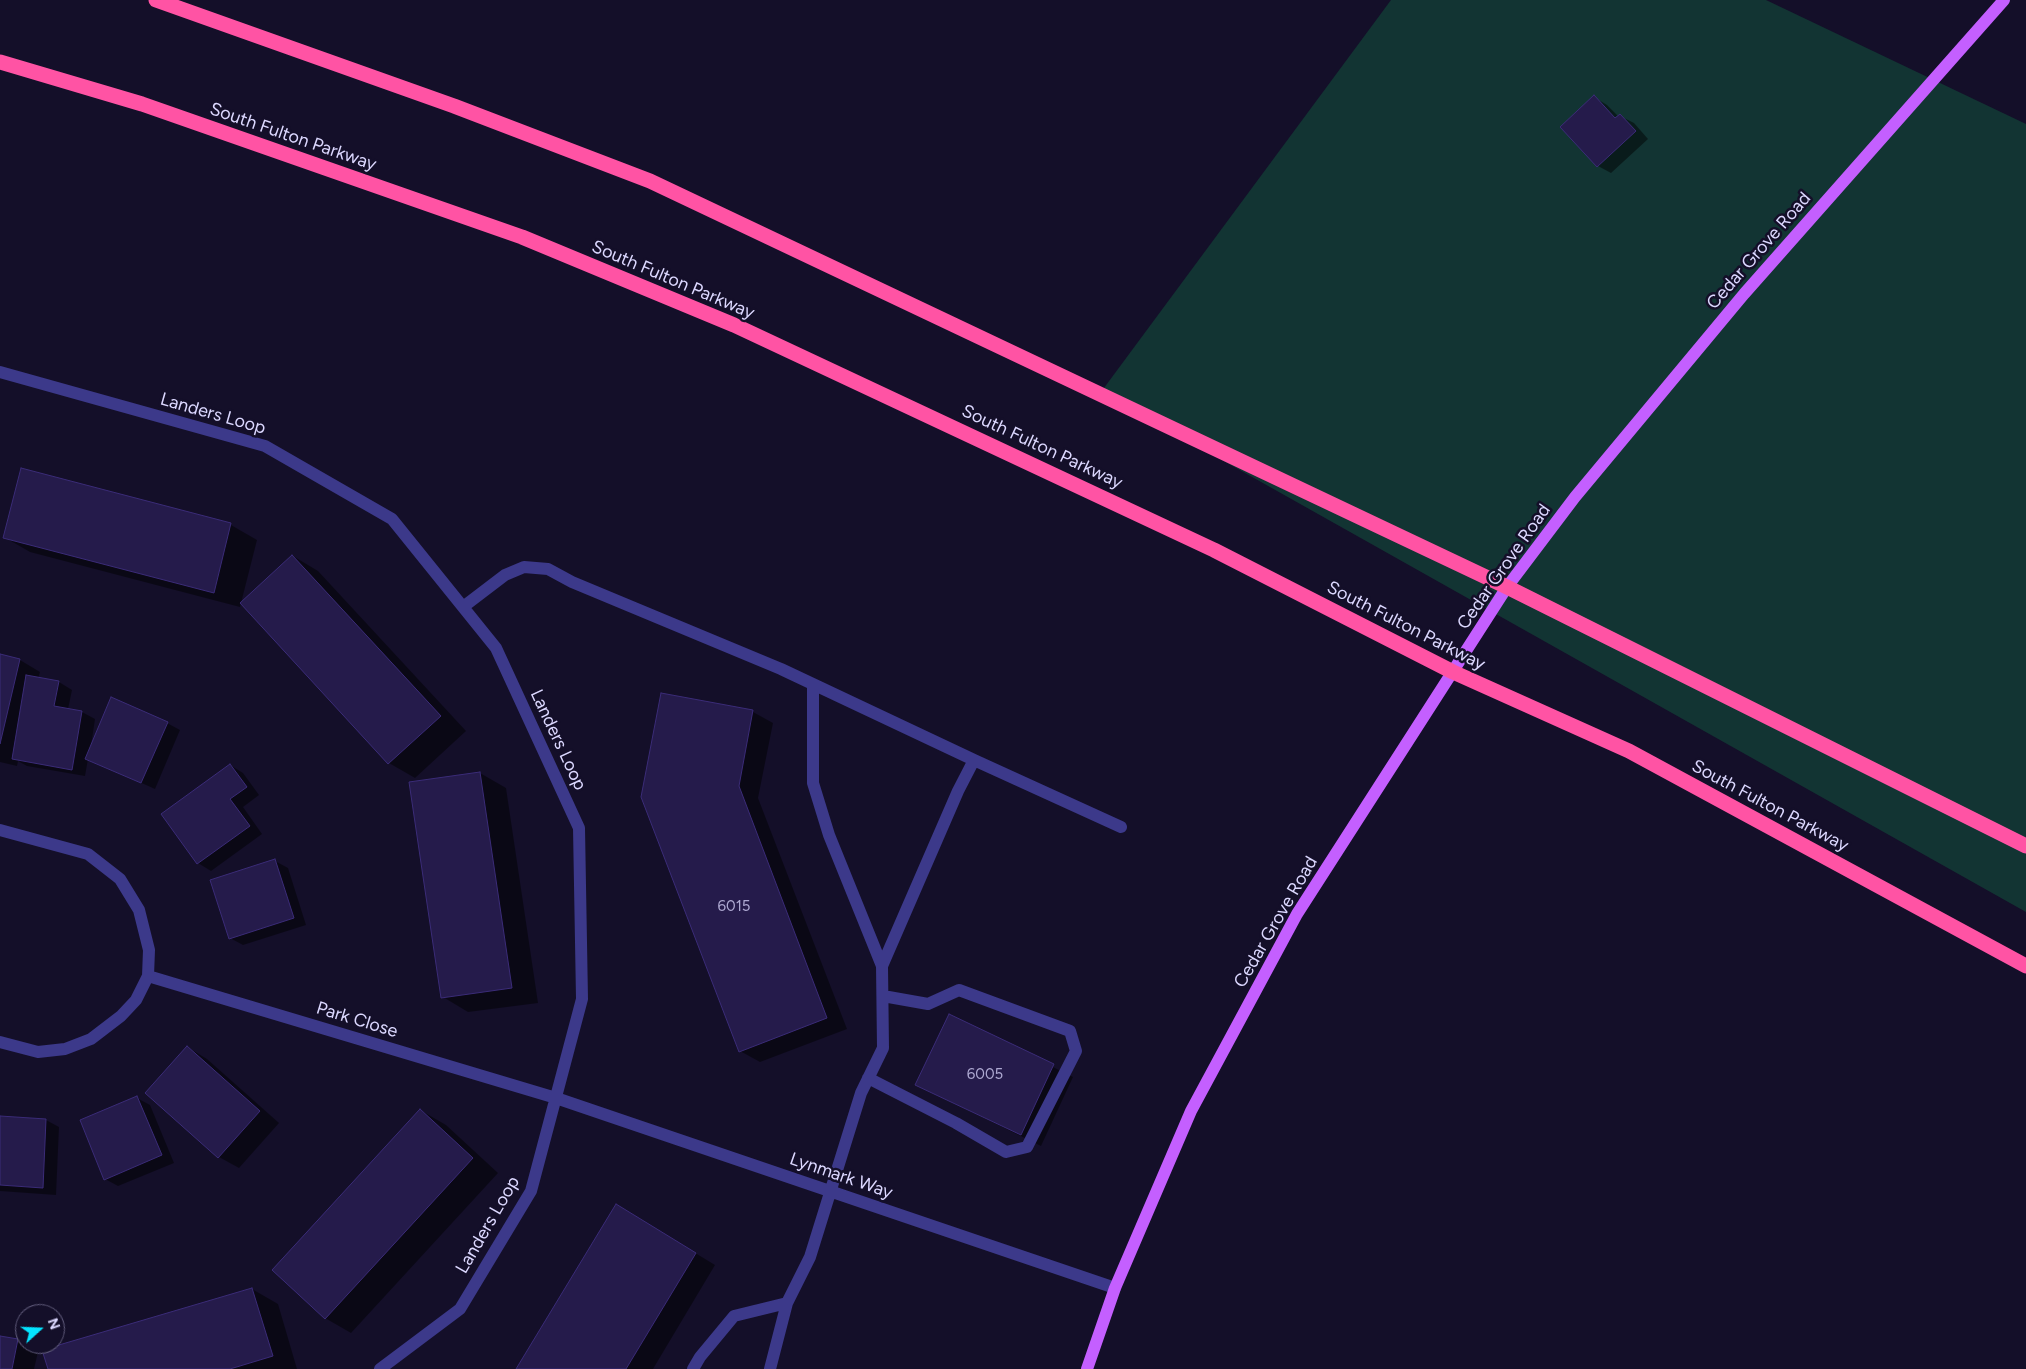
<!DOCTYPE html>
<style>
body{margin:0}
#map{position:relative;width:2026px;height:1369px;overflow:hidden;background:#140f29;font-family:Figtree,sans-serif}
canvas{display:block}
.north{position:absolute;left:15px;top:1304px;width:50px;height:50px;box-sizing:border-box;background:#140f29;border:1px solid #645f7f;border-radius:50%;rotate:70deg;font-size:14px;font-weight:700;line-height:20px;text-align:center;color:#dcd8ff}
.north::after{content:'';display:block;margin:auto;width:18px;height:22px;background:#04e4ff;clip-path:polygon(50% 0,100% 100%,50% 72%,0 100%)}
</style>
<div id="map">
<canvas width="2026" height="1369"></canvas>
<div class="north">N</div>
</div>
<script>
const g = document.querySelector('canvas').getContext('2d');
g.lineJoin = 'round';
function paint(path, color) { g.fillStyle = color; g.fill(path, 'evenodd'); }
const shape = rows => new Path2D(rows.map(r => 'M' + r).join(''));
function trace(path, color, width, dash) { g.strokeStyle = color; g.lineWidth = width; g.lineCap = dash ? 'butt' : 'round'; g.setLineDash(dash || []); g.stroke(path); }
function label(font, color, halo, rows, align = 'center') {
  g.font = font + ' Figtree,sans-serif'; g.lineWidth = 5; g.setLineDash([]); g.textBaseline = 'middle'; g.strokeStyle = halo; g.fillStyle = color; for (const [text, x, y, turn = 0] of rows) {
    g.save(); g.translate(x, y); g.rotate((+turn || 0) * Math.PI / 180); g.textAlign = isNaN(turn) ? turn : align; if (halo) g.strokeText(text, 0, 0); g.fillText(text, 0, 0); g.restore();
  }
}
paint(shape([
 [1391,0,1766,0,2026,124,2026,912,1101,392]
]), '#123433');
paint(shape([
 [1594,97,1607,105,1619,117,1620,116,1634,123,1648,139,1611,173,1598,166],
 [22,469,231,525,257,540,240,607,30,552,4,537],
 [293,556,318,571,466,731,415,778,389,763,241,603],
 [0,656,20,660,40,672,38,679,59,682,72,690,68,709,82,712,95,719,91,746,167,723,180,730,155,789,88,759,85,776,27,766,18,761,17,766,0,762],
 [662,694,753,712,773,723,758,798,847,1029,760,1062,740,1051],
 [230,765,243,773,259,795,243,807,262,834,211,871,198,863,162,814],
 [480,773,506,788,538,1003,468,1012,443,997],
 [275,861,288,868,306,925,243,945,230,938],
 [950,1016,1073,1077,1041,1146,917,1085],
 [187,1047,207,1059,279,1123,239,1168,219,1157,147,1092],
 [137,1098,150,1105,174,1163,118,1186,105,1179],
 [420,1110,446,1125,498,1173,351,1333,325,1318],
 [0,1117,46,1120,59,1127,56,1195,0,1191],
 [636,1217,715,1265,653,1369,517,1369],
 [252,1289,278,1304,297,1369,49,1369],
 [0,1337,18,1340,38,1352,34,1369,0,1369]
]), '#0007');
const building = shape([
 [1594,95,1615,118,1620,114,1636,131,1597,167,1560,127,1594,95],
 [21,468,231,523,214,593,3,538,21,468],
 [292,555,441,716,388,764,240,603,292,555],
 [0,654,20,659,0,744,0,654],
 [26,675,59,681,54,706,82,711,72,770,12,759,26,675],
 [661,693,753,710,739,786,827,1018,739,1052,641,797,661,693],
 [111,697,168,722,141,783,85,759,111,697],
 [230,764,247,787,230,799,250,826,197,864,161,814,230,764],
 [480,772,512,988,441,998,409,782,480,772],
 [275,859,294,918,229,939,210,880,275,859],
 [949,1014,1054,1064,1021,1135,915,1085,949,1014],
 [187,1046,260,1111,218,1158,145,1093,187,1046],
 [137,1096,162,1155,104,1180,80,1120,137,1096],
 [420,1109,473,1158,325,1319,272,1270,420,1109],
 [0,1116,46,1119,43,1188,0,1185,0,1116],
 [616,1204,696,1253,626,1369,516,1369,616,1204],
 [252,1288,273,1356,230,1369,48,1369,42,1350,252,1288],
 [0,1336,18,1339,12,1369,0,1369,0,1336]
]);
paint(building, '#251b4b');
trace(building, '#3b2c78', 1);
trace(shape([
 [0,372,265,446,392,519,496,648,579,828,582,999,531,1191,460,1309,380,1369],
 [463,607,505,575,524,567,548,569,572,582,781,669,974,760],
 [813,684,813,783,829,835,882,966],
 [0,830,88,854,120,879,139,910,149,950,148,976,136,1000,121,1016,91,1039,65,1049,38,1052,0,1042],
 [148,976,556,1098,1115,1288],
 [868,1078,956,1123,1006,1152,1027,1147,1076,1051,1070,1031,959,990,928,1004,883,996],
 [693,1369,700,1357,734,1316,787,1303],
 [770,1369,787,1303,810,1257,861,1093,883,1048,882,966,958,791,974,760,1121,827]
]), '#3c398a', 12);
trace(shape([
 [1087,1369,1115,1288,1191,1111,1297,914,1507,587,1575,497,1744,294,2004,0]
]), '#c45fff', 12);
trace(shape([
 [156,0,454,106,650,181,1507,587,2026,846],
 [0,62,142,104,522,237,734,325,1214,550,1453,672,1629,751,2026,966]
]), '#ff53a4', 15);
label('15px', '#aea9d2', null, [
 ["6015",734,907],
 ["6005",985,1075]
]);
label('18px', '#dcd8ff', '#140f29', [
 ["South Fulton Parkway",293,137,19],
 ["Cedar Grove Road",1759,251,-49],
 ["South Fulton Parkway",673,280,23],
 ["Landers Loop",213,414,16],
 ["South Fulton Parkway",1042,447,25],
 ["Cedar Grove Road",1504,567,-55],
 ["South Fulton Parkway",1406,626,27],
 ["Landers Loop",558,740,65],
 ["South Fulton Parkway",1770,806,28],
 ["Cedar Grove Road",1276,922,-60],
 ["Park Close",357,1020,17],
 ["Lynmark Way",841,1176,19],
 ["Landers Loop",488,1225,-60]
]);
</script>
